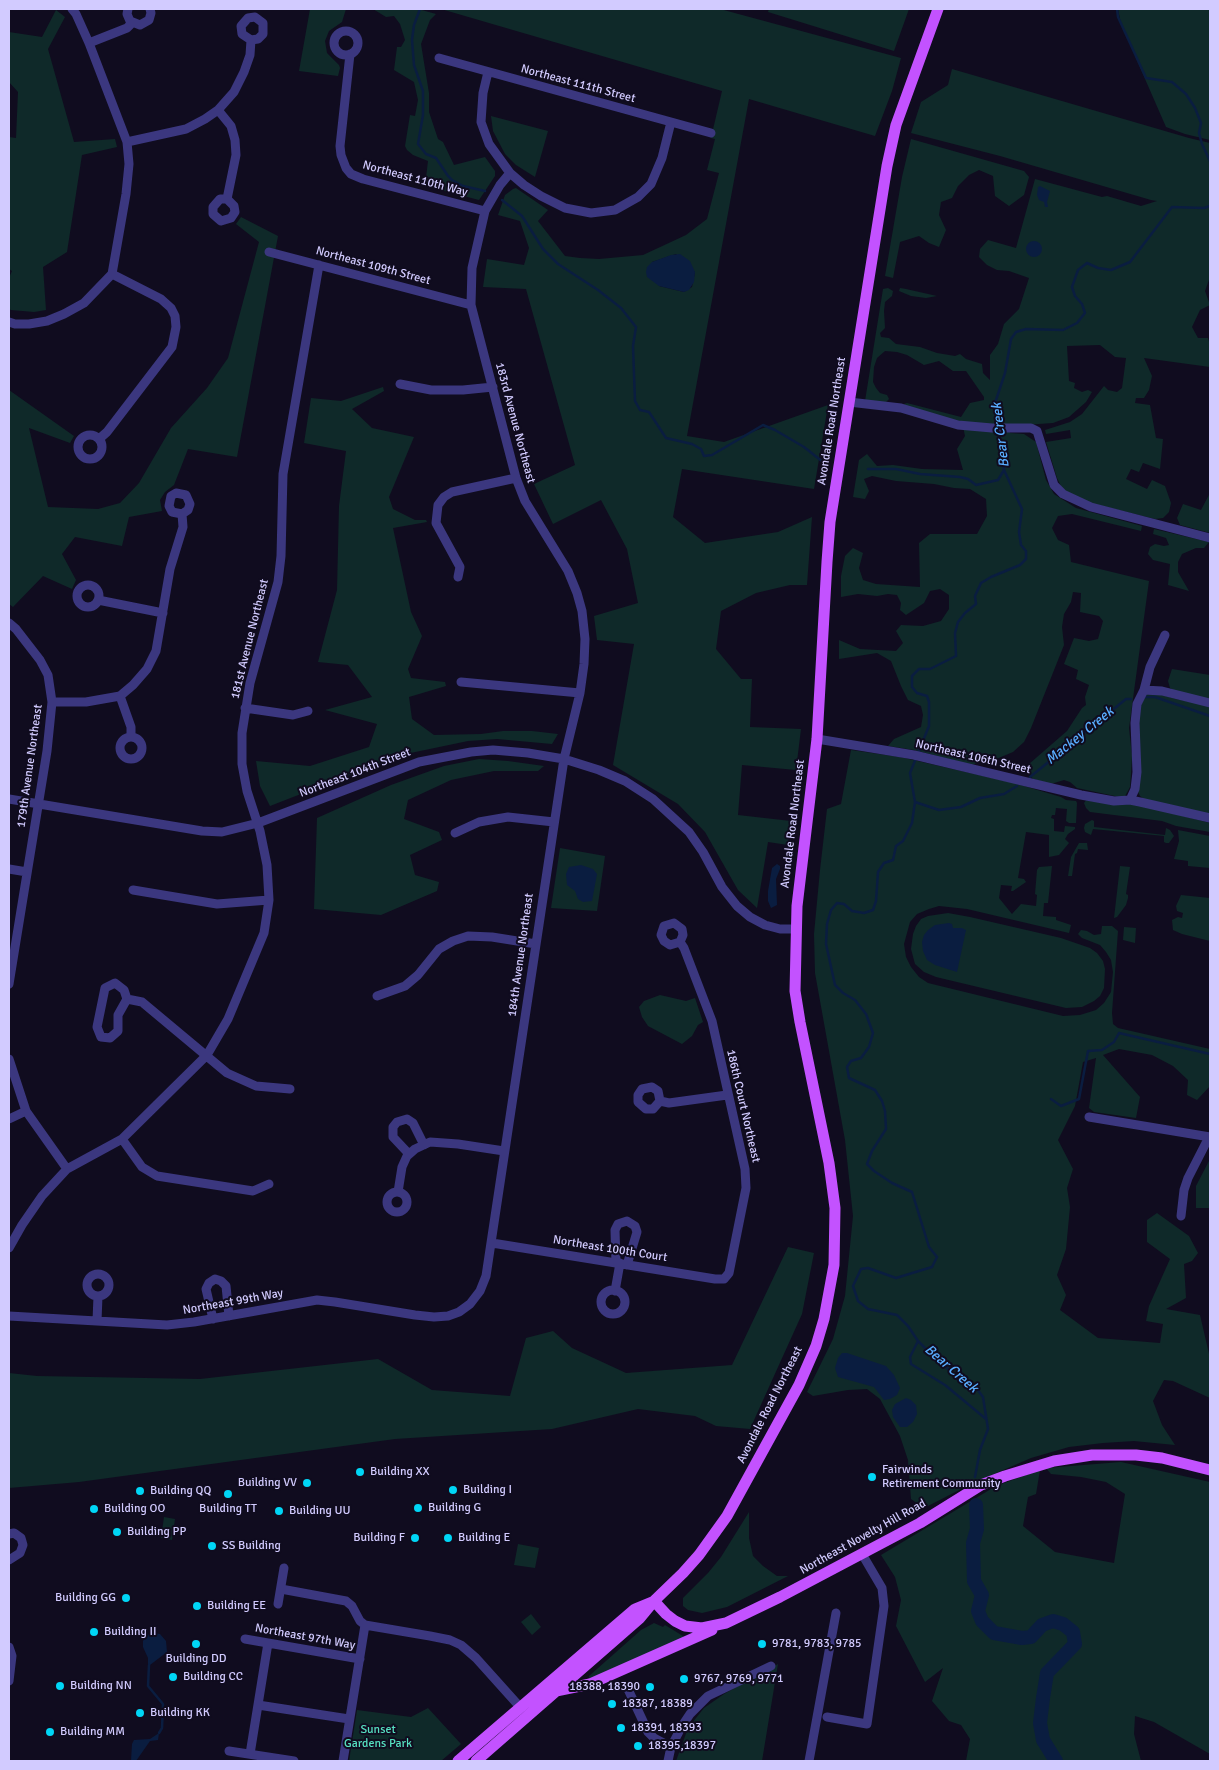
<!DOCTYPE html>
<style>
body{margin:0}
#map{position:relative;width:1219px;height:1770px;overflow:hidden;background:#100c1f;font-family:Signika,sans-serif}
canvas{display:block}
.frame{position:absolute;inset:0;border:10px solid #d2cbff;pointer-events:none}
</style>
<div id="map">
<canvas width="1219" height="1770"></canvas>
<div class="frame"></div>
</div>
<script>
const g = document.querySelector('canvas').getContext('2d');
g.lineJoin = 'round';
function paint(path, color) { g.fillStyle = color; g.fill(path, 'evenodd'); }
const shape = rows => new Path2D(rows.map(r => 'M' + r).join(''));
function trace(path, color, width, dash) { g.strokeStyle = color; g.lineWidth = width; g.lineCap = dash ? 'butt' : 'round'; g.setLineDash(dash || []); g.stroke(path); }
function label(font, color, halo, rows, align = 'center') {
  g.font = font + ' Signika,sans-serif'; g.lineWidth = 4; g.setLineDash([]); g.textBaseline = 'middle'; g.strokeStyle = halo; g.fillStyle = color; for (const [text, x, y, turn = 0] of rows) {
    g.save(); g.translate(x, y); g.rotate((+turn || 0) * Math.PI / 180); g.textAlign = isNaN(turn) ? turn : align; if (halo) g.strokeText(text, 0, 0); g.fillText(text, 0, 0); g.restore();
  }
}
paint(shape([
 [310,9,346,9,342,22,329,31,325,41,327,53,339,65,340,68,338,76,299,71],
 [373,9,418,9,436,14,430,20,421,44,429,93,429,112,438,139,443,142,454,165,485,157,495,171,495,176,479,200,425,186,428,161,413,155,407,150,405,146,410,115,415,116,418,100,414,82,394,70,397,47,401,47,405,40,400,24,394,16,386,17],
 [441,9,720,9,901,58,892,91,875,136,749,99,687,436,724,442,828,405,814,489,682,469,673,517,705,543,778,532,812,517,807,585,790,585,756,593,721,611,716,649,741,679,752,679,750,727,801,729,796,770,742,765,738,815,791,821,788,845,768,842,757,908,738,890,705,832,678,804,613,765,634,644,597,640,594,616,638,603,627,549,601,500,553,524,534,484,575,465,526,289,483,287,487,259,524,265,529,248,520,221,498,215,505,195,513,189,516,188,548,210,538,221,565,256,580,258,599,259,643,255,686,235,707,219,719,173,707,170,715,139,711,138,722,91],
 [676,254,695,272,692,287,684,292,659,286,652,262],
 [769,9,909,9,894,51,768,12],
 [1118,9,1210,9,1210,140,1185,134,1166,127,1121,24],
 [56,10,65,17,48,49,74,142,115,139,117,147,82,155,67,252,43,267,46,310,34,312,11,310,9,309,9,278,12,271,9,269,9,137,16,138,18,92,9,82,9,32,42,37],
 [952,69,1189,138,1210,143,1210,277,1205,291,1210,305,1200,310,1192,327,1198,338,1208,338,1210,345,1210,367,1144,358,1152,376,1149,390,1144,398,1136,398,1135,403,1150,405,1156,438,1163,439,1160,469,1143,463,1139,472,1131,469,1126,479,1147,489,1152,480,1165,486,1171,503,1169,512,1163,518,1155,519,1090,503,1071,496,1062,488,1057,478,1046,442,1071,438,1070,430,1046,434,1045,430,1070,422,1082,414,1104,386,1108,390,1117,392,1122,388,1126,358,1115,357,1100,345,1067,346,1069,381,1075,383,1074,388,1082,392,1088,390,1092,392,1086,402,1069,417,1053,423,1010,426,1010,433,1024,434,1036,442,1046,480,1054,494,1076,508,1142,526,1141,531,1072,514,1058,516,1052,528,1058,540,1069,545,1071,562,1149,581,1129,728,1132,756,1131,774,1130,787,1124,798,1077,788,1070,782,1064,780,1051,784,1033,779,1027,772,1029,764,1067,731,1082,708,1086,705,1085,697,1089,685,1076,679,1078,670,1064,664,1074,638,1089,641,1098,639,1103,621,1099,616,1080,612,1081,593,1073,592,1071,602,1064,614,1062,627,1064,645,1031,728,1024,742,1013,752,989,762,987,759,972,765,914,750,888,746,894,739,921,727,923,715,921,706,908,700,901,686,891,661,877,653,839,659,839,640,860,649,896,651,903,643,896,631,901,625,923,626,941,621,949,609,949,595,940,589,930,591,924,603,906,615,900,610,901,603,897,595,888,594,877,596,858,594,841,597,841,576,845,556,853,548,863,553,859,568,863,580,876,584,920,587,919,543,930,534,977,534,987,516,986,499,970,489,954,488,934,484,896,481,872,476,864,479,869,491,865,499,853,497,859,460,867,454,877,466,893,465,922,469,963,470,957,449,965,436,962,422,906,407,904,404,907,403,961,417,970,403,984,400,984,397,966,371,953,371,939,361,924,365,907,355,897,352,885,351,877,358,874,367,873,382,876,388,880,393,887,395,889,399,884,404,865,401,883,289,888,288,893,291,892,296,885,302,884,311,885,328,880,333,881,337,889,338,896,344,920,347,937,353,955,356,960,354,966,359,982,364,983,373,990,380,990,355,998,344,1004,324,1019,309,1029,278,1009,271,997,270,987,265,979,257,980,249,988,240,1016,248,1035,179,1102,197,1107,196,1141,206,1157,201,1151,200,1000,156,911,133,921,102,948,85],
 [491,116,548,131,535,177,516,165,505,154,493,131],
 [911,139,1024,171,1029,177,1024,195,1009,206,995,196,993,176,979,170,969,175,958,186,952,198,941,202,939,215,946,230,939,247,929,243,919,236,900,242,893,278,885,276,902,177],
 [241,217,278,236,237,457,188,449,174,485,165,492,160,500,162,511,129,517,122,546,75,537,62,554,76,580,72,589,43,576,13,607,9,604,9,390,74,436,70,443,29,428,48,507,98,509,120,503,139,483,171,428,207,388,228,358,259,242,236,224],
 [900,288,906,289,937,296,926,298,911,296,899,291],
 [383,387,384,391,352,409,372,428,414,437,389,497,393,509,415,520,426,520,427,522,393,528,411,612,422,636,408,669,411,678,445,682,446,686,409,697,412,719,434,735,481,734,503,731,532,731,558,734,552,744,497,739,468,741,401,755,270,806,260,786,256,761,310,766,369,747,377,724,325,710,372,697,348,665,318,662,337,590,339,506,346,451,304,443,311,398,341,401],
 [1210,493,1210,533,1180,525,1177,518,1183,504,1201,510],
 [1154,529,1209,542,1204,548,1196,548,1182,554,1178,562,1178,572,1189,591,1168,585,1170,564,1153,560,1148,554,1150,547,1155,544,1164,546,1169,545,1166,538,1153,534],
 [1172,669,1210,675,1210,699,1176,692,1170,688,1168,681],
 [1156,693,1176,699,1210,706,1210,814,1144,799,1140,796,1138,792,1138,712,1146,694],
 [851,750,900,757,1014,783,1061,797,1066,800,1076,801,1077,803,1076,823,1069,823,1066,821,1067,809,1056,808,1055,815,1052,815,1051,818,1054,819,1054,831,1064,832,1065,826,1075,827,1075,829,1068,834,1065,839,1069,843,1059,855,1049,857,1049,835,1026,832,1018,878,1024,879,1026,882,1013,891,1011,891,1012,886,1001,885,999,898,1012,914,1021,904,1036,906,1037,895,1035,894,1037,870,1039,867,1052,866,1048,903,1044,903,1043,916,1056,917,1056,920,1071,925,1069,933,967,909,939,906,929,909,917,914,910,922,904,944,906,957,911,967,919,977,928,983,1063,1016,1080,1015,1096,1010,1104,1003,1111,992,1113,972,1111,960,1106,952,1100,945,1082,938,1078,934,1081,930,1087,931,1094,935,1101,934,1102,926,1112,926,1118,931,1112,1013,1113,1024,1118,1028,1210,1049,1210,1086,1197,1100,1187,1095,1188,1080,1173,1066,1152,1055,1119,1049,1103,1055,1140,1097,1136,1118,1094,1112,1089,1108,1096,1058,1083,1062,1075,1106,1058,1140,1073,1169,1067,1188,1070,1207,1066,1249,1057,1275,1066,1295,1060,1310,1098,1338,1160,1343,1163,1324,1146,1321,1149,1306,1170,1259,1147,1242,1147,1220,1157,1213,1189,1236,1198,1253,1192,1261,1184,1264,1186,1298,1166,1309,1200,1315,1210,1358,1210,1398,1173,1381,1164,1380,1153,1401,1162,1425,1175,1445,1134,1441,1103,1443,1069,1447,1031,1458,971,1484,928,1506,918,1504,911,1499,908,1460,900,1436,880,1399,867,1389,848,1390,813,1396,807,1392,833,1339,845,1296,853,1216,845,1140,815,973,814,934,820,870,827,809,841,804],
 [479,759,508,761,544,766,538,771,494,771,451,780,408,800,404,819,439,832,442,840,410,855,415,875,439,882,437,891,381,915,314,909,317,818,391,785,444,766],
 [1087,799,1133,803,1210,823,1210,832,1176,826,1162,821,1090,812,1086,808,1084,803],
 [1092,820,1094,821,1094,827,1165,835,1166,828,1170,830,1174,836,1169,843,1166,843,1164,842,1164,836,1093,829,1091,835,1085,832,1084,828,1085,824],
 [1178,830,1210,836,1210,868,1188,866,1188,861,1174,859,1179,841],
 [1079,843,1087,843,1088,850,1078,849,1077,853,1075,854,1072,876,1068,876,1071,857],
 [560,848,605,856,597,911,551,908],
 [1120,866,1130,867,1126,894,1128,895,1128,898,1126,905,1117,917,1114,918],
 [1181,895,1210,898,1210,941,1182,934,1173,930,1172,920,1178,917,1182,918,1183,913,1177,911,1176,906],
 [948,913,970,917,1061,938,1090,948,1097,953,1103,961,1105,969,1104,988,1100,996,1094,1001,1082,1007,1066,1008,936,977,924,972,915,964,911,949,913,934,916,926,921,919,928,916],
 [1124,927,1136,928,1135,943,1123,940],
 [660,995,686,1001,695,998,703,1022,698,1025,692,1036,682,1044,648,1026,642,1017,639,1007,644,1001],
 [1210,1159,1210,1208,1196,1208,1196,1186],
 [788,1247,814,1253,802,1314,750,1429,716,1426,695,1416,638,1409,552,1429,395,1439,79,1482,9,1488,9,1373,37,1376,200,1379,378,1359,432,1390,510,1396,526,1338,553,1331,572,1348,626,1373,732,1365],
 [1121,1462,1210,1482,1210,1754,1154,1722,1135,1716,1134,1734,1141,1761,966,1761,970,1739,961,1725,949,1721,932,1701,943,1668,925,1682,896,1626,901,1600,895,1577,881,1555,996,1486,1040,1470,1036,1494,1028,1497,1023,1526,1055,1552,1114,1563,1125,1494,1106,1482,1081,1477,1051,1474,1046,1468],
 [749,1512,749,1538,753,1556,763,1566,777,1576,788,1576,727,1607,702,1613,688,1610,683,1606,683,1598,708,1573,721,1557],
 [164,1517,175,1519,172,1540,161,1538],
 [518,1544,539,1548,535,1568,514,1565],
 [531,1614,541,1627,532,1635,521,1622],
 [654,1623,663,1627,665,1625,683,1636,684,1639,590,1679,589,1678,589,1676,641,1630],
 [778,1664,762,1761,676,1761,688,1728,704,1708,724,1694],
 [428,1708,461,1744,441,1761,349,1761,357,1710,411,1717]
]), '#0f2929');
paint(shape([
 [1040,186,1050,191,1047,202,1048,207,1045,207,1044,202,1039,200,1037,195,1038,187],
 '1026 249a8 8 0 1 1 16 0a8 8 0 1 1-16 0Z',
 [680,254,690,261,695,272,694,282,689,290,684,292,659,286,647,277,646,272,647,267,652,262,671,255],
 [777,864,780,866,780,869,776,879,777,905,771,908,768,901,768,891,772,868],
 [581,865,593,869,597,874,592,901,583,902,578,899,575,891,567,885,566,874,569,867],
 [949,923,952,924,953,928,962,928,966,930,957,972,935,965,927,960,923,951,922,942,924,935,928,930,935,925],
 [842,1353,847,1353,886,1366,894,1375,900,1388,897,1395,890,1399,884,1400,874,1387,838,1377,835,1368,838,1358],
 [906,1398,911,1400,916,1405,917,1414,913,1422,907,1427,900,1427,893,1417,892,1410,895,1404],
 [154,1633,160,1634,166,1641,167,1652,150,1665,148,1664,148,1658,143,1647,143,1641,147,1635],
 [159,1733,158,1740,150,1741,136,1761,131,1761,132,1744,134,1740,150,1739]
]), '#0a1d40');
trace(shape([
 [420,9,414,25,412,40,414,65,423,91,423,115,418,144,426,154,436,158,448,176,452,180,463,186,485,191],
 [1117,9,1118,17,1146,78,1172,82,1186,94,1195,108,1201,123,1199,133,1202,144,1210,161],
 [502,200,522,216,543,249,558,264,598,290,621,308,636,327,633,346,635,401,640,410,649,412,666,438,692,444,701,449,704,456,712,455,763,425,775,430,804,447,823,462],
 [999,425,995,403,1005,373,1011,339,1016,332,1026,329,1063,330,1077,323,1085,313,1082,304,1075,296,1072,287,1078,270,1087,263,1098,268,1111,270,1130,262,1172,207,1204,208,1210,206],
 [868,469,896,469,920,474,960,477,968,479,976,485,998,480,1004,470],
 [1144,697,1155,697,1210,716],
 [1030,777,1126,699,1131,699],
 [915,802,939,810,961,807,980,798,1004,794,1017,786],
 [1051,1099,1061,1106,1079,1099,1088,1051,1102,1050,1114,1042,1119,1033,1210,1054],
 [918,1341,910,1357,911,1364,945,1385,986,1419],
 [975,1477,980,1450,988,1429,983,1397,977,1389,964,1383,930,1353,918,1341,908,1326,897,1315,868,1309,858,1301,853,1286,861,1269,868,1268,896,1278,932,1267,937,1257,929,1247,912,1192,892,1183,874,1171,867,1164,872,1151,886,1129,885,1111,882,1101,875,1090,849,1078,847,1067,851,1061,861,1058,869,1047,873,1033,866,1014,855,1000,843,993,835,985,826,944,827,924,831,910,837,903,844,904,852,911,864,913,873,910,876,901,878,872,884,863,893,860,896,846,903,841,912,823,915,802,910,773,929,726,929,702,927,696,917,693,912,687,912,676,919,669,930,669,956,656,955,633,958,622,965,613,976,604,975,596,981,583,991,577,1020,565,1026,559,1026,551,1021,545,1019,532,1022,509,1004,470,999,441,999,431],
 [149,1665,148,1686,163,1704,162,1728,159,1733]
]), '#0a1d40', 2.5);
trace(shape([
 [976,1505,977,1529,973,1543,974,1581,982,1595,978,1611,982,1621,994,1633,1022,1638,1031,1637,1042,1625,1053,1621,1063,1624,1073,1632,1075,1644,1047,1673,1043,1698,1040,1723,1043,1740,1056,1761]
]), '#0a1d40', 14);
trace(shape([
 [72,9,76,14,89,43,127,142,129,164,126,194,112,274],
 [128,9,127,14,130,21,140,25,149,20,151,13,150,9],
 '334 43a12 12 0 1 1 24 0a12 12 0 1 1-24 0Z',
 [89,43,127,28,132,23],
 [350,54,340,146,341,155,346,168,351,174,363,179,485,211],
 [439,58,711,133],
 [218,110,231,126,235,140,236,155,227,199,220,199,213,207,213,214,221,221,231,218,235,212,234,206,227,199],
 [127,142,186,129,205,119,218,110,234,92,244,72,250,55,251,40,258,39,263,34,263,23,255,17,248,18,241,26,242,34,251,40],
 [510,173,524,185,541,196,565,208,591,213,615,210,638,197,651,184,662,158,671,122],
 [269,252,471,305],
 [9,322,15,324,29,324,47,321,64,314,84,303,112,274,161,299,171,308,175,316,176,327,172,347,107,432,99,439],
 [400,384,431,390,463,390,493,387],
 [849,402,901,408,958,425,992,428,1031,428,1037,431,1054,485,1063,494,1091,507,1210,538],
 '78 447a12 12 0 1 1 24 0a12 12 0 1 1-24 0Z',
 [458,577,460,567,436,523,438,505,444,497,452,492,516,478],
 '77 596a11 11 0 1 1 22 0a11 11 0 1 1-22 0Z',
 [98,600,163,613],
 [9,623,16,629,40,660,48,675,52,702,47,751,9,984],
 [461,682,580,693],
 [1144,690,1162,691,1210,703],
 [52,702,86,702,120,696],
 [245,708,293,715,308,711],
 [131,737,131,727,120,696,133,685,147,669,156,651,170,569,183,527,182,514,188,510,190,504,186,495,176,493,171,496,169,506,172,512,182,514],
 '120 748a11 11 0 1 1 22 0a11 11 0 1 1-22 0Z',
 [817,739,914,755,1081,795,1114,801,1130,800,1140,802,1210,818],
 [9,799,202,831,222,832,258,823,419,762,471,752,493,750,528,753,564,759,599,770,625,781,653,799,689,832,703,852,722,887,737,906,750,917,765,925,780,929,797,929],
 [1130,800,1135,789,1137,772,1135,723,1137,704,1144,690,1150,667,1165,635],
 [455,833,479,822,508,817,554,822],
 [9,869,27,872],
 [133,890,217,904,269,900],
 [377,996,405,986,418,975,439,949,453,941,468,936,492,937,536,944],
 [127,999,118,1015,118,1031,110,1038,101,1037,97,1027,105,988,115,983,124,990,127,999,142,1002,227,1073,256,1086,290,1089],
 [9,1059,26,1111,67,1169],
 [660,1101,653,1109,646,1109,638,1102,638,1095,642,1089,652,1087,658,1091,660,1101,669,1103,727,1095],
 [1089,1117,1210,1137],
 [9,1119,26,1111],
 [122,1139,142,1167,157,1176,253,1191,269,1184],
 [409,1154,393,1137,393,1127,397,1122,407,1119,413,1123,424,1145],
 '387 1202a10 10 0 1 1 20 0a10 10 0 1 1-20 0Z',
 [398,1192,402,1167,407,1156,415,1149,430,1142,458,1144,504,1151],
 [1181,1216,1184,1190,1188,1178,1209,1137],
 [492,1243,715,1279,724,1279,729,1273,746,1188,745,1169,712,1021,684,948,680,942,683,935,682,929,674,923,664,926,661,935,664,941,670,945,680,942],
 [9,1248,22,1225,42,1196,67,1169,122,1139,207,1055,228,1019,264,933,269,900,267,865,260,831,247,791,242,764,242,733,250,683,278,582,281,556,283,474,319,265],
 [616,1263,615,1230,618,1224,627,1221,635,1226,637,1232,627,1265],
 '87 1285a11 11 0 1 1 22 0a11 11 0 1 1-22 0Z',
 '601 1302a12 12 0 1 1 24 0a12 12 0 1 1-24 0Z',
 [615,1291,620,1263],
 [9,1316,167,1325,194,1322,317,1300,335,1302,415,1315,434,1317,448,1316,459,1312,470,1304,480,1291,486,1276,564,759,580,693,584,664,585,639,582,611,577,593,568,571,525,501,516,478,471,305,472,268,485,211,500,185,510,173,489,144,481,122,483,93,488,72],
 [213,1319,206,1289,209,1283,215,1279,221,1281,226,1286,229,1316],
 [97,1321,98,1296],
 [9,1534,14,1533,21,1538,23,1545,20,1553,9,1560],
 [281,1589,346,1601,352,1606,360,1621,365,1625,430,1636,450,1640,461,1645,476,1658,520,1707],
 [278,1604,284,1568],
 [245,1639,360,1659],
 [9,1647,12,1656,9,1681],
 [627,1687,648,1732,654,1738,671,1747],
 [258,1705,349,1719],
 [827,1717,867,1724,884,1606,882,1588,862,1554],
 [229,1751,294,1761],
 [250,1754,268,1643],
 [343,1761,365,1625],
 [668,1761,671,1747,682,1726,690,1714,708,1696,771,1666],
 [809,1761,836,1613]
]), '#3b377f', 9);
trace(shape([
 [654,1601,666,1614,675,1621,685,1626,702,1628,726,1623,780,1597,920,1523,981,1485,1005,1476,1054,1461,1092,1455,1136,1455,1162,1458,1210,1470],
 [556,1691,590,1684,712,1630],
 [458,1761,635,1609,652,1602],
 [476,1761,640,1618,654,1601,683,1573,699,1555,727,1516,799,1385,816,1346,824,1319,834,1265,835,1208,829,1163,800,1022,795,991,797,906,817,739,827,562,830,522,887,166,896,125,938,9]
]), '#c352ff', 11);
for (const [x, y, r, color] of [
 [360,1472,5,"#00d6f6"],
 [872,1477,5,"#00d6f6"],
 [307,1483,5,"#00d6f6"],
 [453,1490,5,"#00d6f6"],
 [140,1491,5,"#00d6f6"],
 [228,1494,5,"#00d6f6"],
 [418,1508,5,"#00d6f6"],
 [94,1509,5,"#00d6f6"],
 [279,1511,5,"#00d6f6"],
 [117,1532,5,"#00d6f6"],
 [415,1538,5,"#00d6f6"],
 [448,1538,5,"#00d6f6"],
 [212,1546,5,"#00d6f6"],
 [126,1598,5,"#00d6f6"],
 [197,1606,5,"#00d6f6"],
 [94,1632,5,"#00d6f6"],
 [196,1644,5,"#00d6f6"],
 [762,1644,5,"#00d6f6"],
 [173,1677,5,"#00d6f6"],
 [684,1679,5,"#00d6f6"],
 [60,1686,5,"#00d6f6"],
 [650,1687,5,"#00d6f6"],
 [612,1704,5,"#00d6f6"],
 [140,1713,5,"#00d6f6"],
 [621,1728,5,"#00d6f6"],
 [50,1732,5,"#00d6f6"],
 [638,1746,5,"#00d6f6"]
]) { const dot = new Path2D(); dot.arc(x, y, r, 0, 2 * Math.PI); g.fillStyle = color; g.fill(dot); trace(dot, '#100c1f', 2); }
label('12px', '#d2cbff', '#100c1f', [
 ["Northeast 111th Street",578,84,15],
 ["Northeast 110th Way",415,179,15],
 ["Northeast 109th Street",373,266,15],
 ["Avondale Road Northeast",832,421,-81],
 ["183rd Avenue Northeast",515,423,75],
 ["181st Avenue Northeast",250,639,-76],
 ["Northeast 106th Street",973,757,13],
 ["179th Avenue Northeast",30,766,-82],
 ["Northeast 104th Street",355,773,-21],
 ["Avondale Road Northeast",793,824,-83],
 ["184th Avenue Northeast",521,955,-82],
 ["186th Court Northeast",743,1106,77],
 ["Northeast 100th Court",610,1249,9],
 ["Northeast 99th Way",233,1302,-10],
 ["Avondale Road Northeast",770,1405,-63],
 ["Northeast Novelty Hill Road",863,1537,-29],
 ["Northeast 97th Way",305,1637,10]
]);
label('12px', '#d2cbff', '#100c1f', [
 ["Fairwinds",882,1470],
 ["Retirement Community",882,1484],
 ["Building XX",370,1472],
 ["Building VV",297,1483,"right"],
 ["Building I",463,1490],
 ["Building QQ",150,1491],
 ["Building G",428,1508],
 ["Building OO",104,1509],
 ["Building TT",228,1509,"center"],
 ["Building UU",289,1511],
 ["Building PP",127,1532],
 ["Building F",405,1538,"right"],
 ["Building E",458,1538],
 ["SS Building",222,1546],
 ["Building GG",116,1598,"right"],
 ["Building EE",207,1606],
 ["Building II",104,1632],
 ["9781, 9783, 9785",772,1644],
 ["Building DD",196,1659,"center"],
 ["Building CC",183,1677],
 ["9767, 9769, 9771",694,1679],
 ["Building NN",70,1686],
 ["18388, 18390",640,1687,"right"],
 ["18387, 18389",622,1704],
 ["Building KK",150,1713],
 ["18391, 18393",631,1728],
 ["Building MM",60,1732],
 ["18395,18397",648,1746]
], 'left');
label('12px', '#56e0c1', '#100c1f', [
 ["Sunset",378,1730],
 ["Gardens Park",378,1744]
]);
label('italic 14px', '#59adff', '#100c1f', [
 ["Bear Creek",1001,435,-97],
 ["Mackey Creek",1080,736,-39],
 ["Bear Creek",951,1369,41]
]);
</script>
